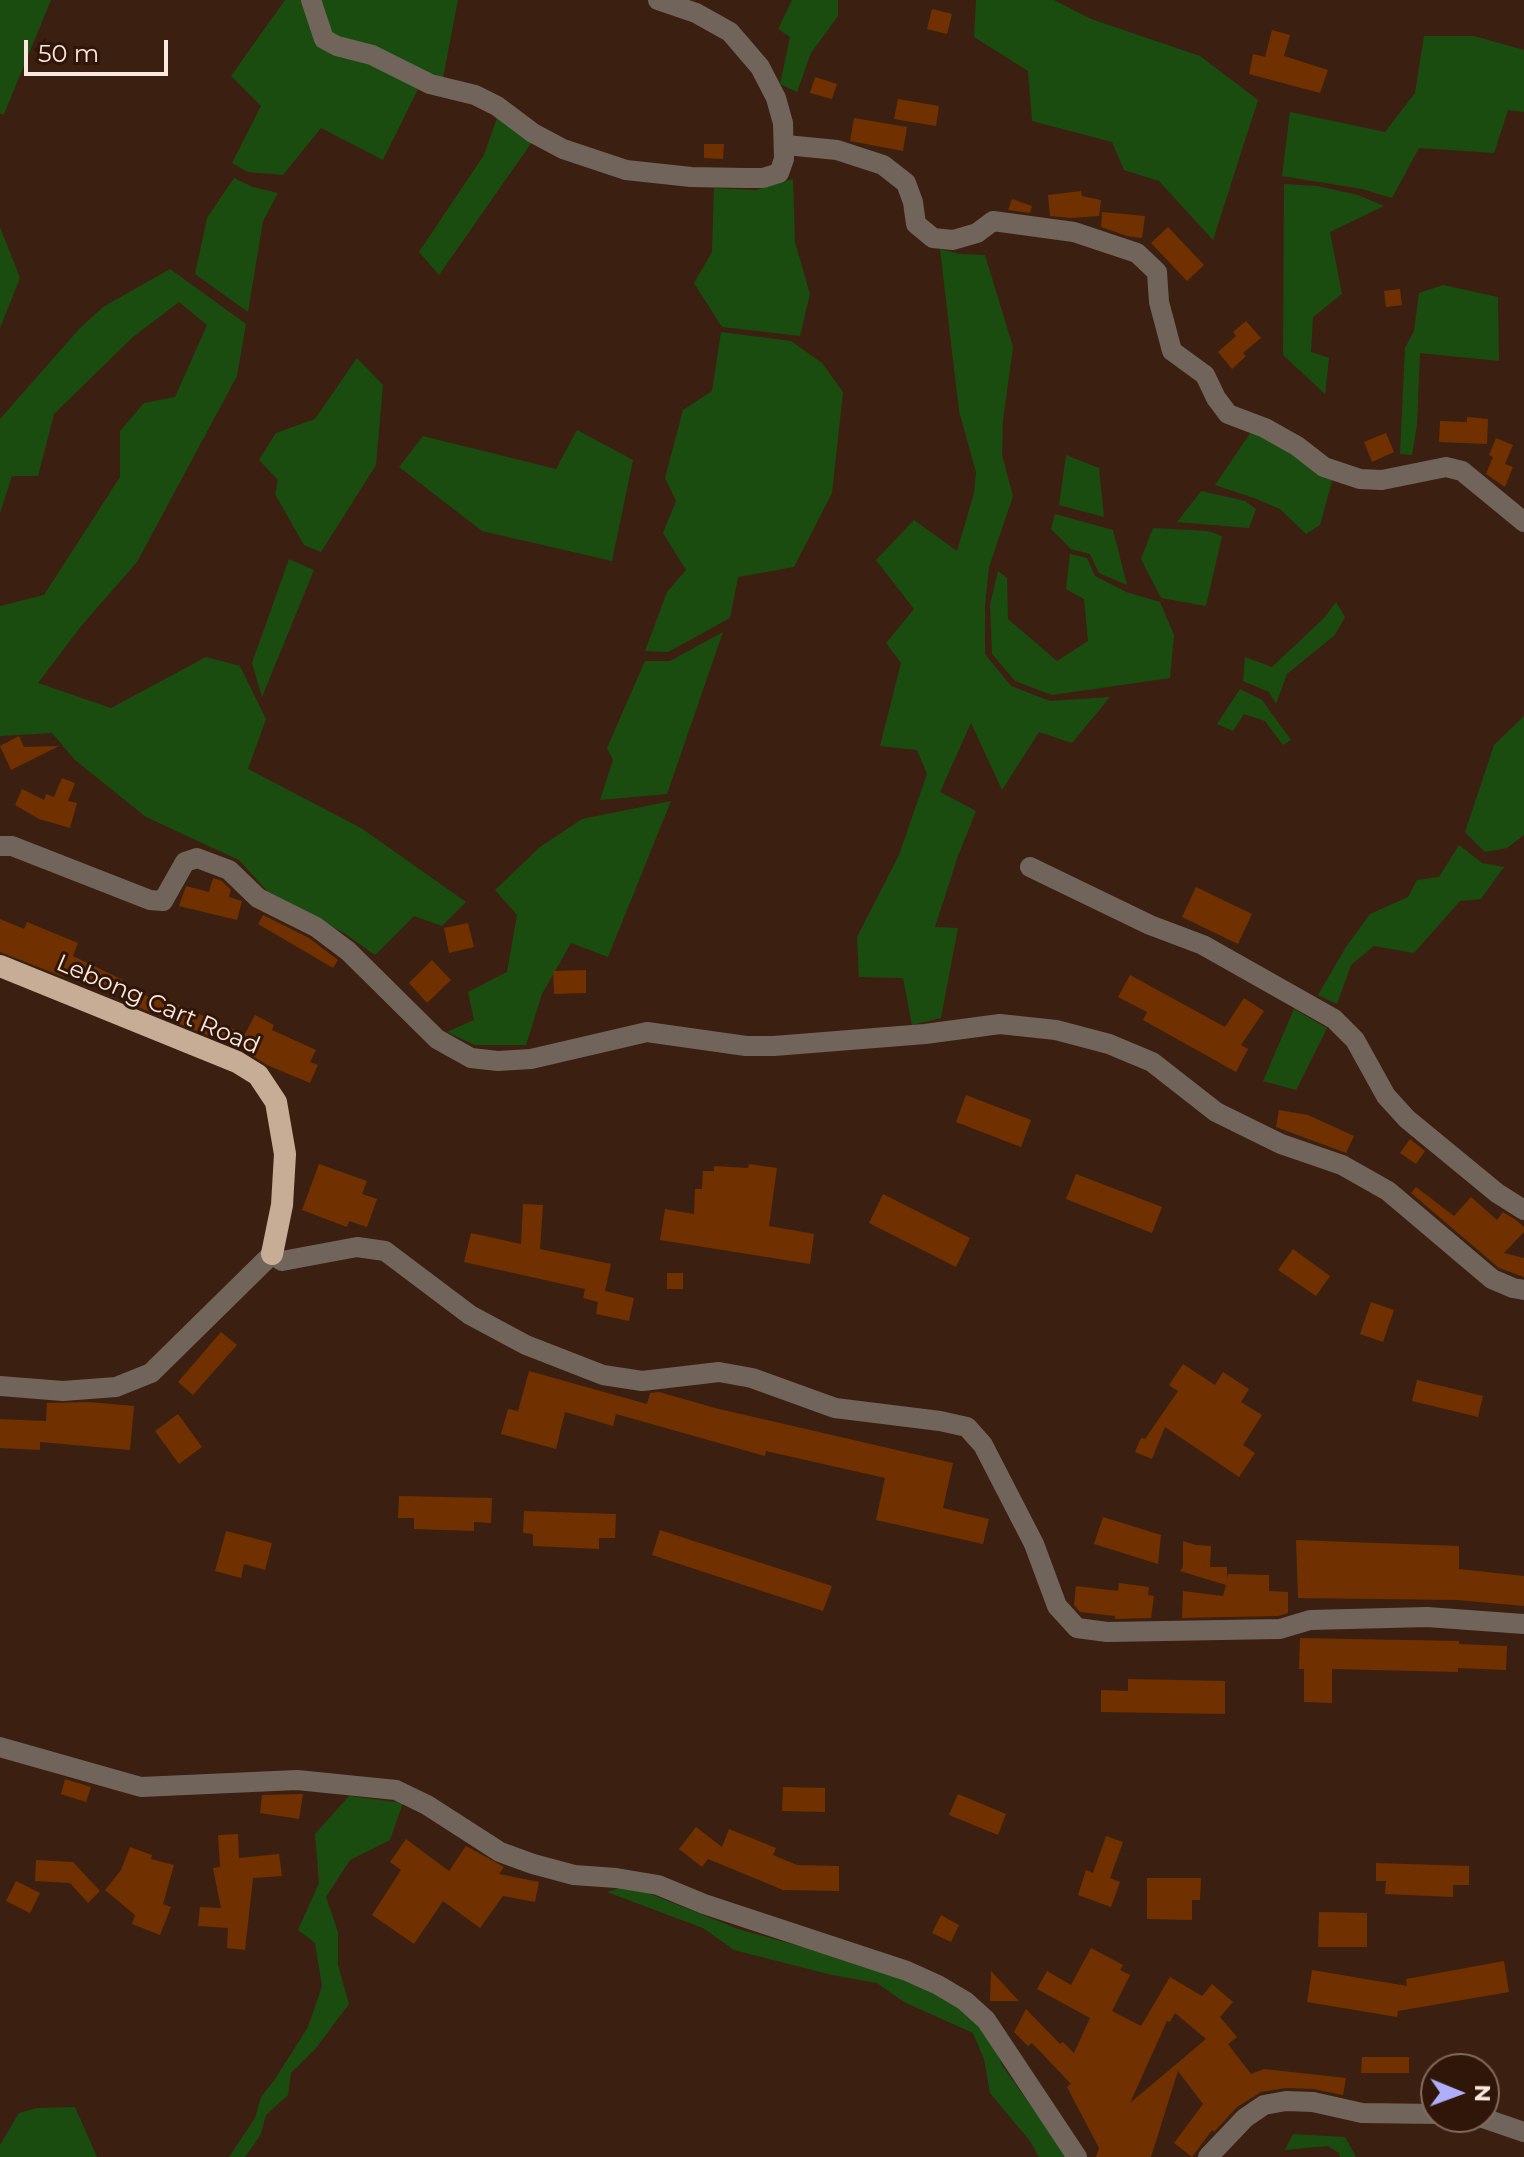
<!DOCTYPE html>
<style>
body{margin:0}
#map{position:relative;width:1524px;height:2157px;overflow:hidden;background:#3b2011;font-family:Montserrat,sans-serif}
canvas{display:block}
.north{position:absolute;left:1420px;top:2053px;width:80px;height:80px;box-sizing:border-box;background:#301608;border:2px solid #816a5e;border-radius:50%;rotate:91deg;font-size:22px;font-weight:700;line-height:32px;text-align:center;color:#fae8de}
.north::after{content:'';display:block;margin:auto;width:28px;height:36px;background:#afaefa;clip-path:polygon(50% 0,100% 100%,50% 72%,0 100%)}
.scale{position:absolute;left:24px;top:40px;width:144px;height:36px;box-sizing:border-box;border:4px solid #fae8de;border-top:0;padding-left:10px;font-size:24px;line-height:28px;white-space:nowrap;color:#fae8de;-webkit-text-stroke:6px #301608;paint-order:stroke}
</style>
<div id="map">
<canvas width="1524" height="2157"></canvas>
<div class="north">N</div>
<div class="scale">50 m</div>
</div>
<script>
const g = document.querySelector('canvas').getContext('2d');
g.lineJoin = 'round';
function paint(path, color) { g.fillStyle = color; g.fill(path, 'evenodd'); }
const shape = rows => new Path2D(rows.map(r => 'M' + r).join(''));
function trace(path, color, width, dash) { g.strokeStyle = color; g.lineWidth = width; g.lineCap = dash ? 'butt' : 'round'; g.setLineDash(dash || []); g.stroke(path); }
function label(font, color, halo, rows, align = 'center') {
  g.font = font + ' Montserrat,sans-serif'; g.lineWidth = 6; g.setLineDash([]); g.textBaseline = 'middle'; g.strokeStyle = halo; g.fillStyle = color; for (const [text, x, y, turn = 0] of rows) {
    g.save(); g.translate(x, y); g.rotate((+turn || 0) * Math.PI / 180); g.textAlign = isNaN(turn) ? turn : align; if (halo) g.strokeText(text, 0, 0); g.fillText(text, 0, 0); g.restore();
  }
}
paint(shape([
 [0,0,51,0,4,114,0,114],
 [285,0,306,0,317,35,372,60,419,87,383,160,321,128,283,175,248,172,232,163,261,106,231,76],
 [319,0,458,0,443,78,339,39,330,31],
 [792,0,838,0,838,16,811,53,797,92,780,84,790,37,778,29],
 [976,0,1054,0,1091,19,1200,56,1258,100,1213,240,1159,181,1124,170,1112,142,1032,121,1028,71,974,37],
 [1424,36,1474,36,1524,50,1524,112,1508,110,1494,153,1419,148,1392,198,1362,189,1282,176,1290,112,1385,132,1415,93],
 [497,118,532,142,439,275,419,252,484,155],
 [234,178,253,187,278,193,263,221,248,312,195,274,207,218],
 [793,179,795,242,810,294,800,336,722,327,694,283,712,252,714,188,756,190],
 [1284,184,1317,186,1358,195,1384,206,1330,232,1342,294,1313,317,1311,352,1329,358,1325,394,1283,355],
 [0,227,20,278,0,328],
 [940,249,960,254,985,255,1013,347,1003,420,1002,455,1013,496,989,567,985,605,985,654,1011,686,1050,701,1110,697,1072,743,1039,732,1002,790,971,723,940,792,976,811,958,856,935,927,958,928,941,1018,912,1025,903,978,859,977,857,937,899,855,927,774,917,750,880,746,901,663,886,643,914,609,876,560,914,520,957,551,974,493,976,472,959,411],
 [170,269,246,324,237,376,137,562,82,625,38,683,111,708,206,657,240,666,266,719,248,769,361,828,466,902,442,926,414,916,375,955,344,933,268,892,239,860,146,817,75,760,52,733,0,736,0,606,44,595,120,477,120,431,144,403,175,397,207,325,179,302,133,337,54,414,38,476,12,476,0,513,0,419,80,328,103,307],
 [1443,285,1498,297,1499,361,1420,353,1417,425,1412,455,1400,454,1405,348,1414,331,1419,293],
 [721,332,791,341,822,363,843,392,832,493,794,567,738,577,730,618,668,652,645,651,667,592,686,570,663,533,676,501,665,478,683,410,712,391],
 [357,358,383,385,376,465,321,552,304,545,275,494,278,480,259,460,276,433,315,419],
 [1253,429,1334,474,1320,525,1306,534,1280,509,1254,498,1215,485],
 [577,430,633,460,612,561,482,531,399,467,423,436,556,469],
 [1066,455,1099,468,1104,517,1059,505],
 [1201,491,1245,501,1256,509,1249,528,1177,522],
 [1055,514,1113,530,1127,585,1099,573,1090,554,1071,549,1051,529],
 [1153,528,1208,531,1222,536,1206,606,1161,598,1141,559],
 [1070,554,1087,558,1095,576,1126,592,1160,602,1174,635,1170,678,1052,695,1015,681,992,654,990,605,998,571,1007,578,1008,619,1057,661,1088,641,1084,599,1066,589],
 [289,559,314,570,262,697,252,663],
 [1336,602,1345,617,1335,635,1287,674,1276,704,1269,692,1243,681,1245,657,1272,667,1324,618],
 [723,632,667,794,600,800,613,760,607,748,645,661,670,661],
 [1240,689,1262,700,1291,740,1283,745,1265,721,1244,714,1233,731,1217,724],
 [1524,716,1524,835,1507,848,1485,852,1465,832,1494,745],
 [671,801,608,957,571,943,542,994,526,1045,475,1045,447,1032,474,1020,468,992,507,972,517,915,495,890,540,847,582,819],
 [1459,845,1482,863,1504,867,1481,899,1460,901,1414,953,1374,946,1351,965,1337,1004,1318,995,1346,947,1370,914,1408,897,1417,880,1439,877],
 [1294,1009,1327,1028,1296,1090,1263,1081],
 [349,1796,403,1803,390,1840,350,1860,326,1897,338,1932,338,1965,349,2004,316,2048,291,2073,288,2095,266,2115,260,2136,245,2157,229,2157,255,2118,261,2097,275,2079,308,2027,322,1986,315,1943,298,1930,319,1883,315,1834],
 [628,1885,738,1929,899,1974,968,2014,991,2034,1002,2065,1067,2157,1039,2157,1030,2141,990,2093,984,2059,973,2033,904,2002,877,1983,832,1975,734,1950,703,1928,607,1892],
 [75,2107,97,2157,0,2157,0,2145,19,2113,37,2108],
 [1293,2134,1345,2137,1356,2157,1340,2157,1339,2153,1328,2146,1285,2150]
]), '#1a4c0f');
paint(shape([
 [932,9,952,14,947,34,927,29],
 [1272,30,1290,35,1284,56,1328,70,1320,93,1249,74,1253,54,1265,57],
 [815,77,837,84,832,99,810,93],
 [898,99,939,106,936,126,894,119],
 [854,118,907,127,903,151,850,141],
 [704,144,724,144,723,159,704,158],
 [1081,191,1082,196,1101,200,1099,216,1071,218,1050,216,1048,195],
 [1012,199,1032,206,1030,213,1008,210],
 [1102,212,1145,216,1142,238,1127,236,1101,227],
 [1168,227,1204,265,1187,281,1151,243],
 [1400,289,1402,305,1386,307,1384,291],
 [1246,321,1261,338,1243,353,1246,356,1232,369,1218,352,1236,336,1233,332],
 [1467,417,1488,419,1487,444,1439,442,1440,421,1467,422],
 [1386,433,1394,452,1372,462,1364,442],
 [1496,438,1513,445,1505,464,1513,467,1505,487,1486,474,1493,457,1489,455],
 [19,736,24,747,59,746,11,770,0,746],
 [62,778,75,783,68,801,77,803,70,828,39,819,15,805,22,789,44,800,46,794,54,797],
 [213,878,222,881,231,890,229,897,242,901,237,920,179,906,186,886,209,892],
 [1196,887,1252,914,1238,944,1182,917],
 [263,915,309,938,338,960,333,968,258,924],
 [0,919,24,929,27,922,78,943,73,956,123,980,116,995,66,971,64,977,0,952],
 [468,923,474,947,449,953,444,928],
 [432,960,451,980,427,1003,409,983],
 [586,970,586,993,554,994,553,971],
 [1130,975,1225,1027,1244,998,1264,1011,1241,1045,1248,1049,1236,1072,1143,1020,1147,1012,1118,997],
 [124,985,151,998,153,994,245,1034,255,1015,274,1025,272,1030,316,1050,310,1062,318,1065,310,1083,267,1065,242,1049,118,999],
 [966,1095,1031,1120,1021,1147,956,1122],
 [1279,1110,1308,1115,1354,1136,1346,1153,1276,1127],
 [1410,1139,1425,1151,1416,1164,1400,1153],
 [319,1164,367,1181,362,1194,377,1199,367,1227,349,1221,347,1227,302,1210],
 [749,1164,777,1168,769,1226,814,1234,810,1264,660,1240,665,1209,694,1214,695,1189,702,1189,703,1171,714,1171,714,1166,748,1168],
 [1076,1174,1162,1207,1152,1233,1066,1199],
 [1416,1187,1454,1216,1471,1197,1497,1220,1503,1212,1516,1220,1524,1227,1524,1232,1504,1253,1524,1258,1524,1277,1499,1268,1411,1193],
 [883,1194,970,1238,956,1267,869,1223],
 [523,1204,543,1205,540,1249,611,1264,605,1291,634,1298,629,1321,596,1314,598,1302,583,1298,585,1289,464,1262,471,1233,521,1244],
 [1293,1249,1330,1276,1316,1296,1278,1270],
 [667,1273,683,1273,683,1289,667,1289],
 [1371,1302,1394,1310,1383,1342,1360,1334],
 [221,1332,237,1345,193,1395,178,1382],
 [1183,1364,1215,1385,1223,1372,1249,1389,1241,1402,1262,1415,1243,1445,1255,1453,1239,1477,1165,1427,1152,1459,1135,1452,1141,1438,1145,1439,1178,1391,1169,1385],
 [529,1371,647,1404,650,1393,659,1392,715,1408,953,1463,943,1508,989,1519,983,1544,876,1520,885,1478,766,1451,765,1456,616,1414,613,1426,565,1412,556,1449,501,1434,508,1409,518,1411],
 [1417,1380,1483,1396,1478,1417,1412,1401],
 [88,1402,134,1406,130,1450,40,1442,40,1450,0,1448,0,1419,46,1421,47,1403],
 [178,1414,202,1447,179,1464,155,1431],
 [399,1496,492,1498,491,1523,474,1522,474,1531,414,1529,414,1518,398,1518],
 [524,1511,616,1514,615,1538,599,1538,599,1549,533,1546,533,1534,523,1533],
 [1103,1517,1161,1535,1158,1564,1094,1544],
 [660,1530,832,1586,823,1611,652,1555],
 [226,1531,272,1543,265,1570,244,1564,241,1578,215,1571],
 [1296,1540,1459,1546,1459,1569,1524,1576,1524,1606,1457,1600,1298,1598],
 [1183,1541,1196,1545,1211,1546,1210,1567,1227,1567,1227,1579,1228,1574,1269,1575,1269,1591,1288,1592,1288,1613,1278,1616,1182,1618,1183,1591,1223,1596,1226,1585,1180,1571,1183,1567],
 [1119,1583,1149,1587,1148,1595,1154,1596,1151,1618,1115,1619,1115,1616,1080,1612,1074,1605,1076,1586,1118,1591],
 [1300,1638,1459,1641,1459,1644,1507,1646,1506,1670,1458,1668,1458,1672,1332,1669,1332,1703,1304,1702,1304,1669,1299,1669],
 [1128,1679,1225,1681,1225,1714,1101,1712,1101,1690,1128,1691],
 [65,1779,91,1787,86,1802,61,1794],
 [783,1787,825,1788,825,1812,782,1811],
 [303,1794,299,1819,260,1813,262,1795],
 [958,1794,1006,1814,998,1835,949,1815],
 [696,1827,722,1847,729,1829,776,1848,773,1855,797,1865,839,1866,839,1891,783,1890,708,1859,702,1867,679,1849],
 [238,1834,239,1858,279,1854,282,1876,253,1878,245,1950,227,1948,228,1928,198,1926,200,1907,221,1908,213,1868,220,1867,218,1835],
 [1106,1836,1123,1842,1110,1878,1120,1882,1111,1907,1078,1895,1086,1870,1093,1873],
 [406,1839,449,1871,466,1846,504,1867,499,1874,539,1882,535,1902,503,1896,480,1928,443,1901,414,1944,372,1915,401,1870,390,1862],
 [130,1847,152,1855,151,1859,174,1865,163,1904,171,1907,160,1935,132,1924,135,1915,105,1890,121,1870],
 [36,1860,73,1862,100,1891,88,1903,70,1883,35,1881],
 [1376,1863,1469,1866,1469,1885,1453,1885,1453,1897,1385,1894,1386,1881,1376,1881],
 [1147,1878,1201,1878,1200,1900,1192,1900,1192,1920,1147,1919],
 [16,1881,40,1893,30,1913,6,1901],
 [1319,1912,1367,1913,1367,1947,1318,1947],
 [941,1915,959,1925,951,1942,932,1933],
 [1091,1948,1123,1965,1120,1970,1130,1975,1112,2011,1141,2026,1170,1977,1202,1996,1212,1984,1233,2002,1220,2017,1237,2037,1228,2044,1251,2074,1264,2069,1346,2078,1343,2095,1313,2089,1286,2088,1261,2092,1237,2107,1214,2132,1212,2130,1192,2157,1174,2143,1203,2104,1178,2071,1151,2157,1096,2157,1099,2148,1067,2087,1071,2084,1032,2043,1028,2046,1014,2032,1026,2009,1060,2044,1063,2042,1074,2053,1090,2018,1037,1989,1047,1971,1071,1985],
 [1175,2013,1206,2039,1130,2103,1167,2021,1170,2022],
 [1504,1961,1509,1992,1398,2011,1397,2017,1307,2002,1312,1970,1407,1986,1406,1979],
 [991,1971,1019,2001,990,2001],
 [1362,2057,1409,2057,1409,2073,1361,2073]
]), '#703000');
trace(shape([
 [311,0,324,39,337,46,372,55,430,84,475,95,497,106,533,133,563,149,626,170,691,177,745,178,763,178,779,173,784,159,783,123,776,98,760,67,730,32,696,13,658,0],
 [786,145,837,150,883,165,906,183,913,202,916,224,933,238,953,240,977,233,993,221,1074,232,1137,253,1157,272,1159,302,1172,351,1205,375,1216,398,1228,414,1265,428,1297,446,1324,467,1360,479,1382,480,1446,467,1462,471,1524,522],
 [0,846,12,846,150,900,163,901,185,862,197,858,229,870,258,898,316,927,348,951,437,1039,471,1058,498,1061,531,1059,647,1032,746,1046,774,1046,925,1034,1000,1024,1056,1030,1109,1044,1152,1062,1216,1112,1281,1144,1342,1165,1388,1191,1492,1279,1513,1288,1524,1290],
 [1030,867,1150,925,1203,945,1334,1019,1355,1040,1386,1096,1407,1119,1497,1193,1524,1210],
 [0,1386,63,1391,116,1387,151,1373,272,1254,282,1261,357,1247,385,1251,470,1315,526,1345,603,1375,642,1381,719,1372,752,1378,835,1408,940,1421,967,1427,983,1445,1034,1544,1057,1606,1077,1628,1107,1632,1280,1629,1310,1620,1427,1617,1524,1624],
 [0,1747,141,1787,297,1780,396,1790,427,1805,500,1852,533,1864,574,1875,616,1878,658,1885,704,1904,907,1971,938,1985,965,2001,986,2020,1077,2157],
 [1480,2117,1524,2132],
 [1208,2157,1245,2118,1264,2105,1286,2101,1313,2102,1362,2113,1436,2114]
]), '#71655b', 20);
trace(shape([
 [0,966,237,1062,258,1075,276,1102,285,1154,282,1205,272,1254]
]), '#c8ad96', 22);
label('24px', '#fae8de', '#301608', [
 ["Lebong Cart Road",158,1005,23]
]);
</script>
